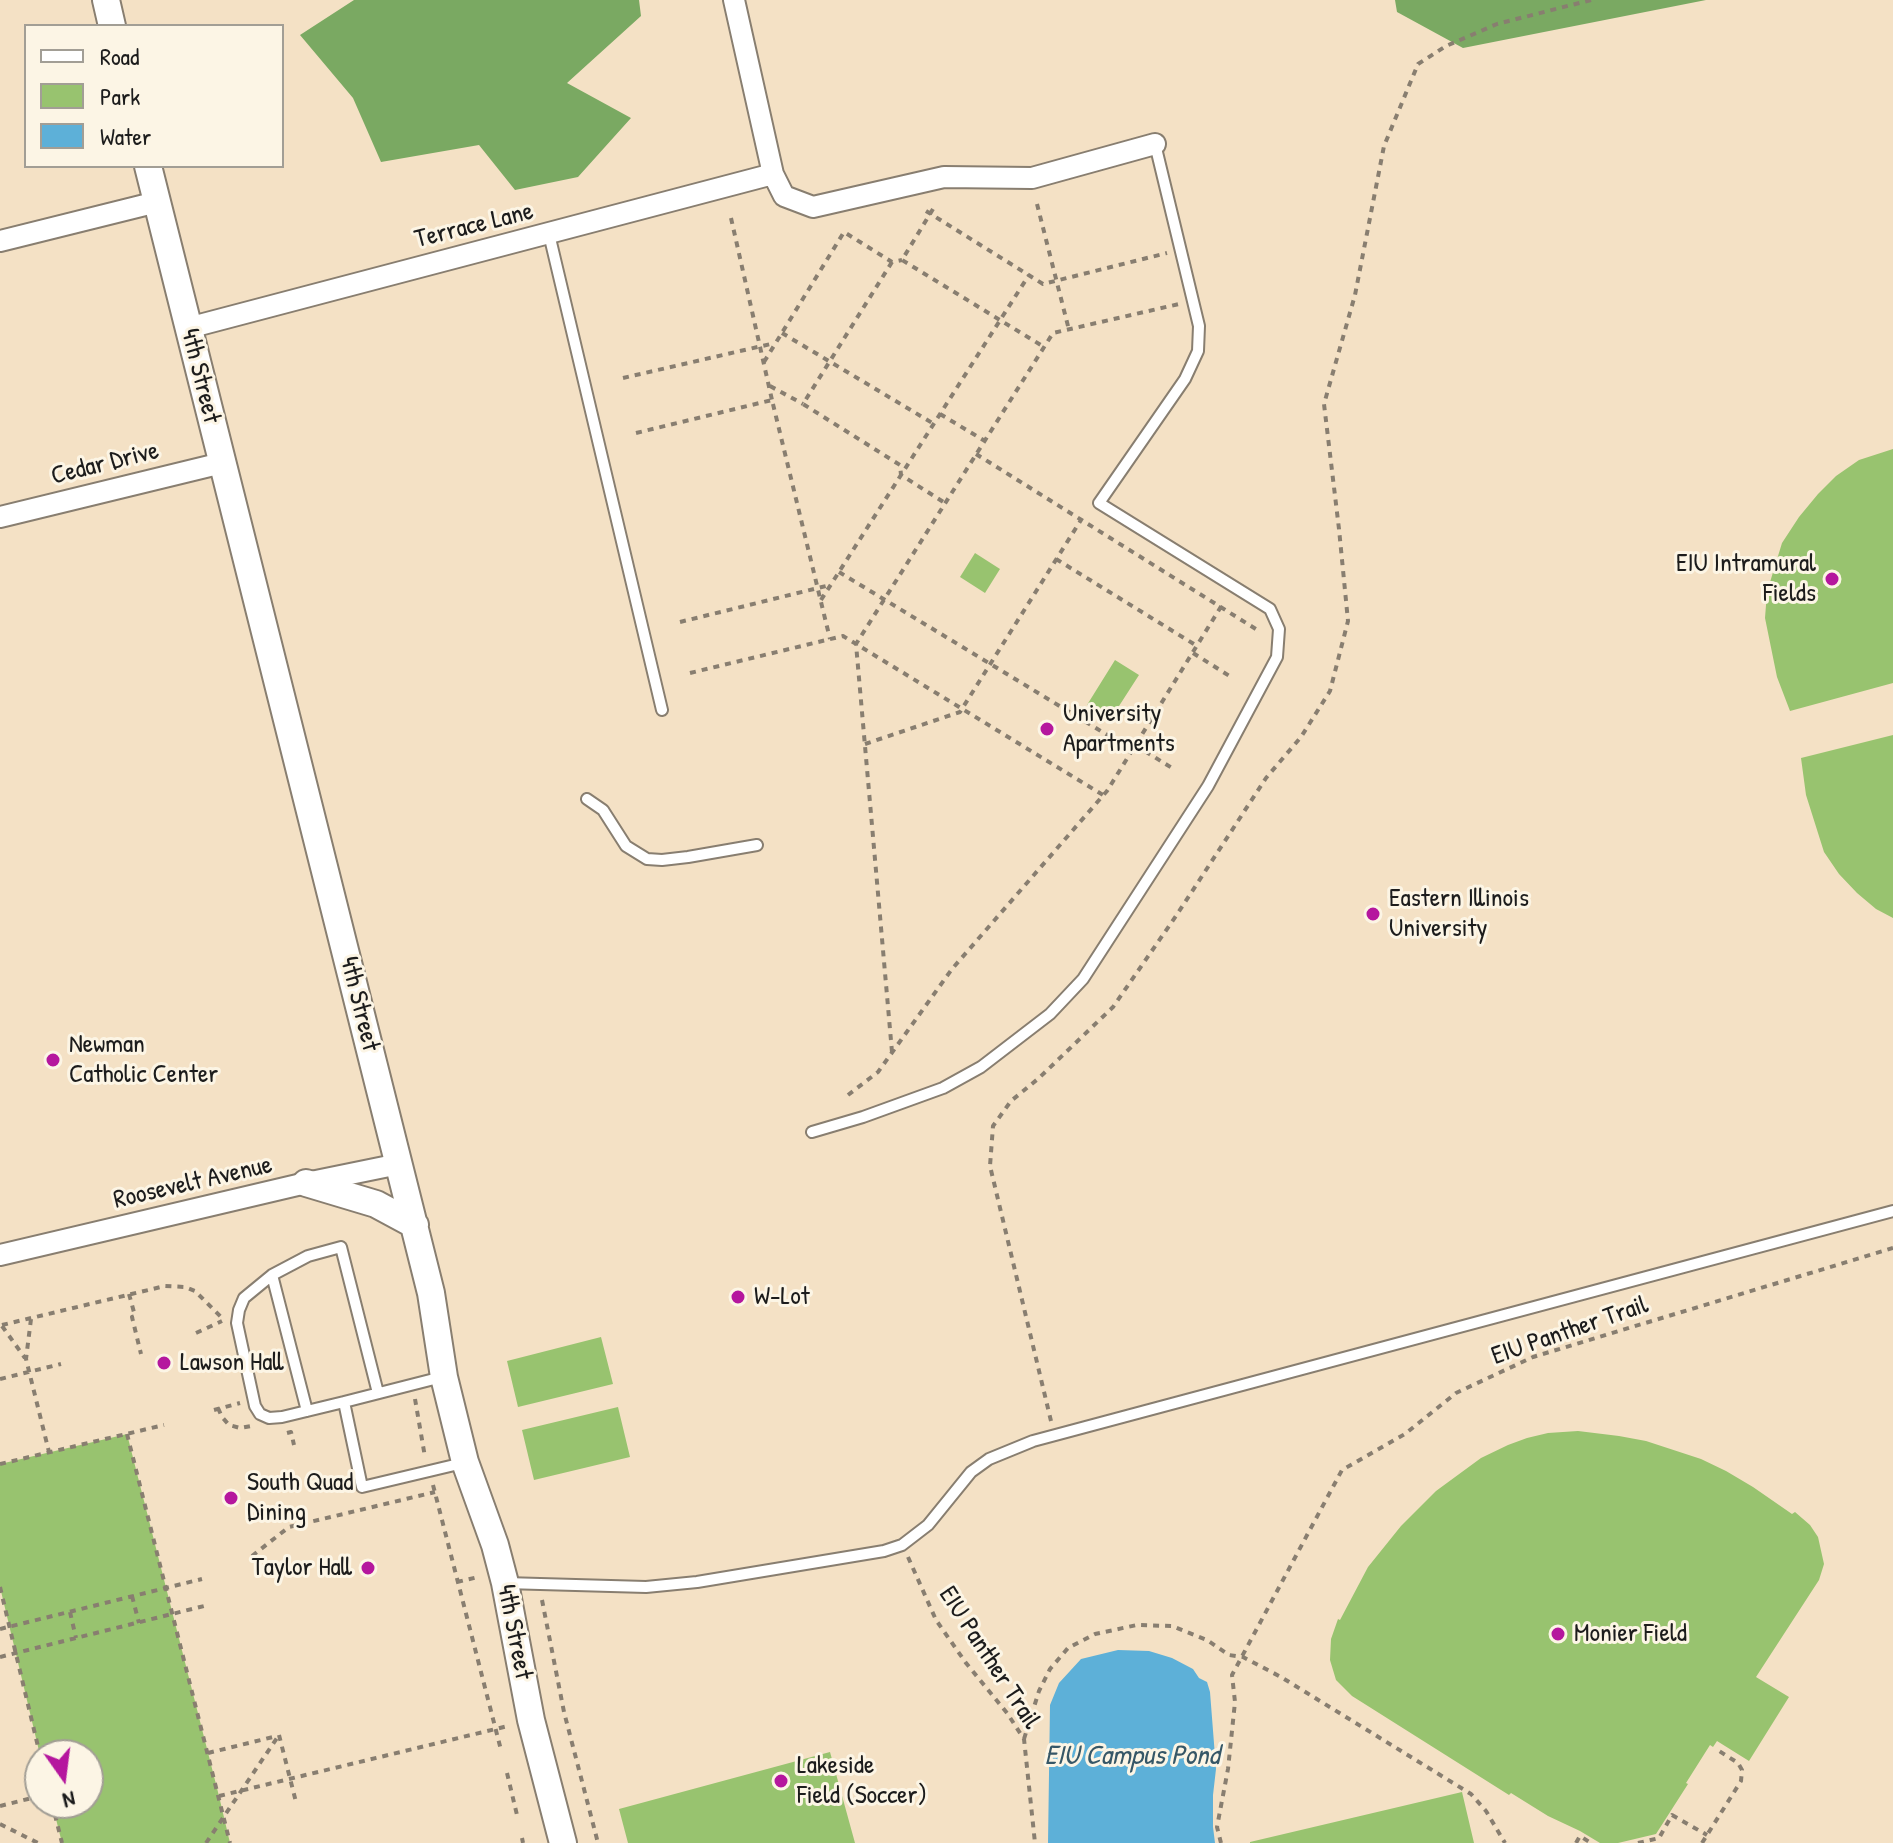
<!DOCTYPE html>
<style>
body{margin:0}
#map{position:relative;width:1893px;height:1843px;overflow:hidden;background:#f4e1c5;font-family:"Patrick Hand",sans-serif}
canvas{display:block}
.legend{position:absolute;left:24px;top:24px;width:260px;height:144px;box-sizing:border-box;background:#fcf5e5;border:2px solid #a29e95;margin:0;padding:10px 14px;list-style:none;font-size:24px;color:#1c1c1c}
.legend li{display:flex;align-items:center;gap:16px;height:40px}
.legend b{width:40px;border:2px solid #a29e95}
.north{position:absolute;left:24px;top:1739px;width:80px;height:80px;box-sizing:border-box;background:#fcf5e5;border:2px solid #a29e95;border-radius:50%;rotate:166deg;font-size:22px;font-weight:700;line-height:32px;text-align:center;color:#1c1c1c}
.north::after{content:'';display:block;margin:auto;width:28px;height:36px;background:#b5179e;clip-path:polygon(50% 0,100% 100%,50% 72%,0 100%)}
</style>
<div id="map">
<canvas width="1893" height="1843"></canvas>
<ul class="legend">
<li><b style="height:10px;background:#fff"></b>Road</li>
<li><b style="height:22px;background:#98c36f"></b>Park</li>
<li><b style="height:22px;background:#5db0d8"></b>Water</li>
</ul>
<div class="north">N</div>
</div>
<script>
const g = document.querySelector('canvas').getContext('2d');
g.lineJoin = 'round';
function paint(path, color) { g.fillStyle = color; g.fill(path, 'evenodd'); }
const shape = rows => new Path2D(rows.map(r => 'M' + r).join(''));
function trace(path, color, width, dash) { g.strokeStyle = color; g.lineWidth = width; g.lineCap = dash ? 'butt' : 'round'; g.setLineDash(dash || []); g.stroke(path); }
function label(font, color, halo, rows, align = 'center') {
  g.font = font + ' "Patrick Hand",sans-serif'; g.lineWidth = 6; g.setLineDash([]); g.textBaseline = 'middle'; g.strokeStyle = halo; g.fillStyle = color; for (const [text, x, y, turn = 0] of rows) {
    g.save(); g.translate(x, y); g.rotate((+turn || 0) * Math.PI / 180); g.textAlign = isNaN(turn) ? turn : align; if (halo) g.strokeText(text, 0, 0); g.fillText(text, 0, 0); g.restore();
  }
}
paint(shape([
 [1893,449,1893,683,1790,711,1777,677,1765,618,1767,592,1782,543,1799,517,1818,494,1836,476,1859,460],
 [975,553,1000,569,985,593,960,577],
 [1115,660,1139,675,1110,720,1087,705],
 [1893,735,1893,918,1876,909,1857,893,1839,874,1824,852,1806,795,1801,758],
 [601,1337,613,1384,518,1407,507,1361],
 [618,1407,630,1457,534,1480,522,1430],
 [1578,1431,1619,1436,1646,1441,1701,1459,1726,1471,1753,1487,1792,1514,1795,1512,1810,1525,1818,1537,1824,1564,1819,1580,1756,1677,1789,1697,1749,1761,1717,1741,1713,1747,1710,1745,1686,1783,1688,1784,1656,1834,1618,1843,1600,1843,1580,1831,1548,1816,1511,1793,1509,1795,1352,1696,1336,1680,1330,1660,1331,1639,1338,1619,1340,1620,1368,1567,1401,1526,1436,1491,1481,1458,1508,1445,1527,1438,1548,1433],
 [127,1434,219,1796,230,1843,62,1843,52,1803,88,1803,88,1755,40,1755,0,1587,0,1464],
 [830,1752,855,1843,628,1843,619,1809],
 [1462,1792,1474,1843,1250,1843,1250,1842]
]), '#98c36f');
paint(shape([
 [354,0,639,0,641,16,567,83,631,118,578,177,515,190,479,145,381,162,353,98,300,35],
 [1395,0,1706,0,1463,48,1397,12]
]), '#7aa962');
paint(shape([
 [1118,1650,1149,1651,1172,1658,1193,1669,1199,1678,1207,1682,1210,1692,1216,1769,1213,1795,1213,1827,1215,1843,1048,1843,1050,1705,1059,1683,1081,1659]
]), '#5db0d8');
const service = shape([
 [549,234,662,710],
 [587,799,603,810,626,846,647,859,662,860,688,857,757,845],
 [812,1132,863,1117,943,1088,981,1067,1050,1014,1083,979,1208,786,1277,657,1279,629,1270,609,1099,503,1185,379,1198,351,1199,326,1155,144],
 [272,1275,307,1411],
 [442,1377,344,1402,362,1487,463,1463],
 [344,1402,282,1417,269,1418,260,1414,255,1406,237,1323,239,1310,244,1298,272,1275,308,1256,341,1247,378,1393],
 [505,1583,646,1587,697,1582,884,1551,902,1545,928,1525,971,1472,989,1459,1033,1441,1893,1211]
]);
const minor = shape([
 [734,0,773,174,784,196,813,207,944,177,1032,178,1155,144],
 [0,241,157,202],
 [188,328,773,174],
 [0,517,222,463],
 [0,1255,306,1183,399,1164]
]);
const tertiary = shape([
 [106,0,112,26],
 [148,166,431,1293,444,1377,465,1462,495,1545,505,1583,531,1720,563,1843],
 [306,1183,376,1204,415,1225]
]);
trace(service, '#887e70', 14);
trace(minor, '#887e70', 24);
trace(tertiary, '#887e70', 30);
trace(shape([
 [1037,204,1069,330],
 [933,209,902,260,1044,347],
 [926,211,1043,284,1167,253],
 [731,218,772,400],
 [892,262,803,404,900,465,901,475,945,503],
 [782,333,934,424],
 [764,362,844,232,892,262,902,260],
 [623,378,775,343],
 [770,386,803,404],
 [940,414,985,441],
 [636,433,772,400,830,639],
 [976,454,1259,631],
 [1056,559,1197,646],
 [839,572,1132,750],
 [821,600,1029,275],
 [680,622,830,585],
 [1193,653,1231,677],
 [690,673,843,636,1103,795],
 [865,744,960,712,1081,520],
 [1135,745,1172,768],
 [892,1052,856,644,1053,333,1179,304],
 [848,1095,878,1072,952,969,1107,791,1222,605],
 [129,1294,135,1316,132,1317,141,1354],
 [31,1319,26,1359,49,1452],
 [2,1325,165,1286,185,1287,195,1291,222,1318],
 [2,1326,25,1358],
 [196,1333,222,1321],
 [0,1379,61,1364],
 [415,1399,425,1457],
 [218,1408,222,1417,229,1425,240,1428,251,1426],
 [214,1410,240,1403],
 [1051,1421,990,1166,993,1126,1011,1101,1039,1078,1113,1007,1176,916,1266,778,1301,737,1330,691,1348,621,1339,529,1324,404,1355,295,1384,146,1418,64,1446,46,1497,24,1591,0],
 [287,1433,291,1432,294,1445],
 [127,1434,230,1843],
 [0,1464,164,1425],
 [433,1485,501,1750],
 [252,1556,289,1527,435,1492],
 [908,1557,936,1620,966,1663,1007,1713,1024,1739,1035,1843],
 [457,1582,478,1577],
 [0,1587,40,1755],
 [132,1596,139,1623],
 [542,1600,564,1712,598,1843],
 [70,1612,76,1638],
 [0,1629,202,1579],
 [0,1657,208,1605],
 [279,1735,296,1802],
 [1024,1739,1039,1691,1050,1669,1068,1648,1095,1634,1137,1625,1172,1626,1207,1640,1229,1655,1243,1657,1281,1677,1471,1794,1486,1811,1505,1843],
 [208,1753,277,1736],
 [507,1773,517,1815],
 [219,1796,508,1726],
 [52,1803,62,1843],
 [0,1806,40,1796],
 [0,1824,38,1843],
 [522,1838,523,1843],
 [206,1843,279,1735],
 [1221,1843,1217,1827,1228,1769,1235,1702,1232,1675,1342,1470,1405,1434,1456,1393,1533,1357,1893,1248],
 [1576,1843,1580,1836,1591,1843],
 [1638,1843,1659,1838,1672,1815,1707,1835],
 [1702,1843,1741,1781,1742,1770,1738,1763,1716,1749]
]), '#887e70', 4, [6, 6]);
trace(service, '#fff', 10);
trace(minor, '#fff', 20);
trace(tertiary, '#fff', 26);
for (const [x, y, r, color] of [
 [1832,579,8,"#b5179e"],
 [1047,729,8,"#b5179e"],
 [1373,914,8,"#b5179e"],
 [53,1060,8,"#b5179e"],
 [738,1297,8,"#b5179e"],
 [164,1363,8,"#b5179e"],
 [231,1498,8,"#b5179e"],
 [368,1568,8,"#b5179e"],
 [1558,1634,8,"#b5179e"],
 [781,1781,8,"#b5179e"]
]) { const dot = new Path2D(); dot.arc(x, y, r, 0, 2 * Math.PI); g.fillStyle = color; g.fill(dot); trace(dot, '#fcf5e5', 3); }
label('26px', '#1c1c1c', '#fcf5e5', [
 ["Terrace Lane",474,226,-14],
 ["4th Street",200,376,76],
 ["Cedar Drive",105,464,-14],
 ["4th Street",359,1004,76],
 ["Roosevelt Avenue",193,1183,-13],
 ["EIU Panther Trail",1570,1331,-19],
 ["4th Street",514,1632,79],
 ["EIU Panther Trail",989,1658,57]
]);
label('26px', '#1c1c1c', '#fcf5e5', [
 ["EIU Intramural",1816,564,"right"],
 ["Fields",1816,594,"right"],
 ["University",1063,714],
 ["Apartments",1063,744],
 ["Eastern Illinois",1389,899],
 ["University",1389,929],
 ["Newman",69,1045],
 ["Catholic Center",69,1075],
 ["W-Lot",754,1297],
 ["Lawson Hall",180,1363],
 ["South Quad",247,1483],
 ["Dining",247,1513],
 ["Taylor Hall",352,1568,"right"],
 ["Monier Field",1574,1634],
 ["Lakeside",797,1766],
 ["Field (Soccer)",797,1796]
], 'left');
label('italic 28px', '#365767', '#fcf5e5', [
 ["EIU Campus Pond",1132,1757]
]);
</script>
